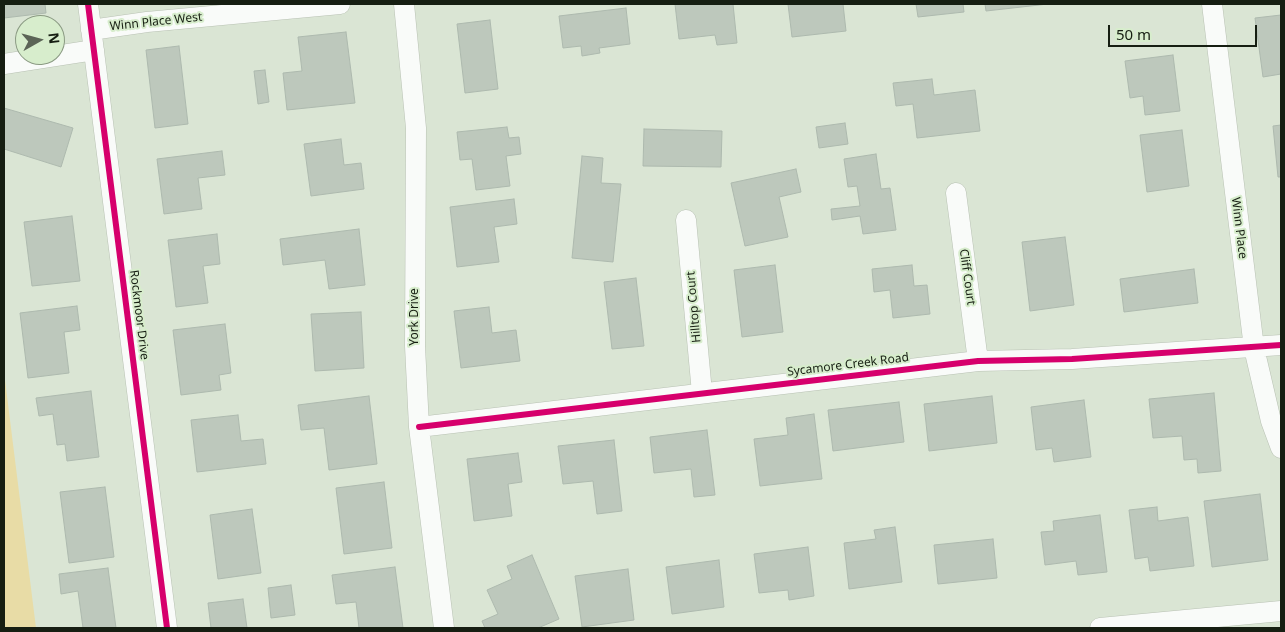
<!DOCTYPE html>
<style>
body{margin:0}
#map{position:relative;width:1285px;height:632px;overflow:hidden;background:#dae5d4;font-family:"Noto Sans",sans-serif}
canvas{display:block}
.frame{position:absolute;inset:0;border:5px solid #161e12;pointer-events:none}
.north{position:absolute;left:15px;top:15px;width:50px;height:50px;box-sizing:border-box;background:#d7edcc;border:1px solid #8a9a82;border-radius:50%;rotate:83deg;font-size:14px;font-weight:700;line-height:20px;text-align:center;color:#161e12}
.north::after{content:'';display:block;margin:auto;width:18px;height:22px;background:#5b6456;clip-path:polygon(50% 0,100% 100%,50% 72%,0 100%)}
.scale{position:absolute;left:1108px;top:25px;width:149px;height:22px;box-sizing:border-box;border:2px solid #161e12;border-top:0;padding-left:6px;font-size:15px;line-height:18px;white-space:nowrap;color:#161e12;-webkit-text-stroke:4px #d7edcc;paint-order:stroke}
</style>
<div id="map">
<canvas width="1285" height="632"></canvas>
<div class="frame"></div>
<div class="north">N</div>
<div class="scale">50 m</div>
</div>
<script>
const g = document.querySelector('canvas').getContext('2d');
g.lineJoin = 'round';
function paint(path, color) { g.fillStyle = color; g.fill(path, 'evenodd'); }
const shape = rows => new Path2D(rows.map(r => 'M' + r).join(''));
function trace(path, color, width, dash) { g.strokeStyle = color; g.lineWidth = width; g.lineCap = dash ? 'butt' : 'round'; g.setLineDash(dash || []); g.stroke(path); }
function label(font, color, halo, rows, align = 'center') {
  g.font = font + ' "Noto Sans",sans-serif'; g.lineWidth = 4; g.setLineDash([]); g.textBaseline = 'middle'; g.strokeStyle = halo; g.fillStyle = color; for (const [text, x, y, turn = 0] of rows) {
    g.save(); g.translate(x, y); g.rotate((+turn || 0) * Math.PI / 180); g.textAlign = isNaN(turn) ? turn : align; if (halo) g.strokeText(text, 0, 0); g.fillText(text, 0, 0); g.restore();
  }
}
paint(shape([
 [4,372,36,628,4,628]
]), '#e8dca6');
const building = shape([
 [4,4,45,4,46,13,4,18,4,4],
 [675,4,733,4,737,43,717,45,715,35,679,39,675,4],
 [788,4,843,4,846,31,792,37,788,4],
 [916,4,963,4,964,12,918,17,916,4],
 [985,4,1048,4,986,11,985,4],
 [626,8,630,44,599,48,600,53,582,56,581,46,563,48,559,16,626,8],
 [1281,15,1281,74,1263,77,1255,18,1281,15],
 [490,20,498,89,465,93,457,24,490,20],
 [346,32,355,103,287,110,283,73,302,71,298,37,346,32],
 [179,46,188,124,155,128,146,50,179,46],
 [1173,55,1180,111,1145,115,1143,96,1130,98,1125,61,1173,55],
 [265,70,269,102,258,104,254,71,265,70],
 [932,79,934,95,975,90,980,131,917,138,913,104,896,106,893,83,932,79],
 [4,108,73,128,61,167,4,149,4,108],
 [845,123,848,144,819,148,816,127,845,123],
 [1281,125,1281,177,1278,177,1273,126,1281,125],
 [507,127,509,138,519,137,521,154,506,156,510,186,476,190,472,159,460,160,457,132,507,127],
 [644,129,722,131,721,167,643,166,644,129],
 [1182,130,1189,186,1147,192,1140,135,1182,130],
 [341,139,344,165,361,163,364,189,311,196,304,144,341,139],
 [222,151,225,175,198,178,202,209,164,214,157,159,222,151],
 [876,154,881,189,890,188,896,230,863,234,860,216,832,220,831,209,860,206,857,186,848,187,844,159,876,154],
 [582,156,603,158,601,183,621,184,613,262,572,258,582,156],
 [796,169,801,192,779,197,788,237,745,246,731,183,796,169],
 [514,199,517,224,494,227,499,262,457,267,450,207,514,199],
 [72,216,80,281,32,286,24,222,72,216],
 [359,229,365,285,329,289,325,260,283,265,280,239,359,229],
 [217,234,220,264,203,266,208,303,176,307,168,240,217,234],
 [1065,237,1074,305,1030,311,1022,242,1065,237],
 [775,265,783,332,742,337,734,270,775,265],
 [912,265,914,286,927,285,930,314,893,318,890,290,874,292,872,269,912,265],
 [1194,269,1198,303,1124,312,1120,279,1194,269],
 [636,278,644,346,612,349,604,282,636,278],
 [77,306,80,330,64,332,69,373,28,378,20,313,77,306],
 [489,307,492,333,516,330,520,361,461,368,454,311,489,307],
 [361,312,364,368,315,371,311,314,361,312],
 [225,324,231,373,219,375,221,390,181,395,173,330,225,324],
 [91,391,99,457,67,461,65,444,57,445,53,414,39,416,36,398,91,391],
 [1214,393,1221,471,1198,473,1197,459,1184,460,1182,436,1153,438,1149,399,1214,393],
 [369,396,377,464,329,470,324,428,301,430,298,405,369,396],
 [992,396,997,443,929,451,924,404,992,396],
 [1084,400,1091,457,1054,462,1052,448,1036,450,1031,407,1084,400],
 [899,402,904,442,833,451,828,410,899,402],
 [814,414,822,479,760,486,754,439,788,435,786,418,814,414],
 [238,415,241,441,263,439,266,464,197,472,191,420,238,415],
 [707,430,715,495,694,497,691,469,654,473,650,437,707,430],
 [614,440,622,511,597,514,593,481,563,484,558,446,614,440],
 [518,453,522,482,508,484,512,516,474,521,467,459,518,453],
 [384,482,392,548,344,554,336,488,384,482],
 [105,487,114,557,69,563,60,492,105,487],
 [1260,494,1268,560,1212,567,1204,501,1260,494],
 [1157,507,1158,521,1188,517,1194,566,1150,571,1148,557,1135,559,1129,510,1157,507],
 [252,509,261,573,218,579,210,515,252,509],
 [1100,515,1107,572,1078,575,1076,561,1045,565,1041,532,1054,531,1053,521,1100,515],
 [895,527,902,582,849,589,844,543,876,539,874,530,895,527],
 [993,539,997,578,938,584,934,545,993,539],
 [808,547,814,596,789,600,788,590,759,593,754,554,808,547],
 [532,555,559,619,538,628,485,628,482,621,498,614,487,590,512,579,507,566,532,555],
 [719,560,724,607,672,614,666,567,719,560],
 [395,567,403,628,359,628,356,602,336,604,332,575,395,567],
 [108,568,116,628,83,628,78,591,61,594,59,574,108,568],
 [628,569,634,620,582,627,575,576,628,569],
 [291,585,295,615,271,618,268,588,291,585],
 [243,599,247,628,211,628,208,603,243,599]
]);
paint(building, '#bdc8bc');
trace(building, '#adb9ae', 1);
const minor = shape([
 [88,4,167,628],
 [404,4,416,128,415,346,419,427,444,628],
 [1212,4,1254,348,1271,421,1281,448],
 [91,30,147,22,340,4],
 [4,64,94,50],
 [956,193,978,361],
 [686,220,702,393],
 [419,427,978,361,1072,359,1281,345],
 [1100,628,1281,611]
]);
trace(minor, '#b8c1b3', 21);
trace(minor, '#f9fbf9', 20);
trace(shape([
 [88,4,167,628],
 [419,427,978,361,1072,359,1281,345]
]), '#d6006c', 6);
label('12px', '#161e12', '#d7edcc', [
 ["Winn Place West",156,22,-6],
 ["Winn Place",1239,228,83],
 ["Cliff Court",967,277,82],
 ["Hilltop Court",694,307,-95],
 ["Rockmoor Drive",139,315,83],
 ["York Drive",415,317,-90],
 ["Sycamore Creek Road",848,365,-7]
]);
</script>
